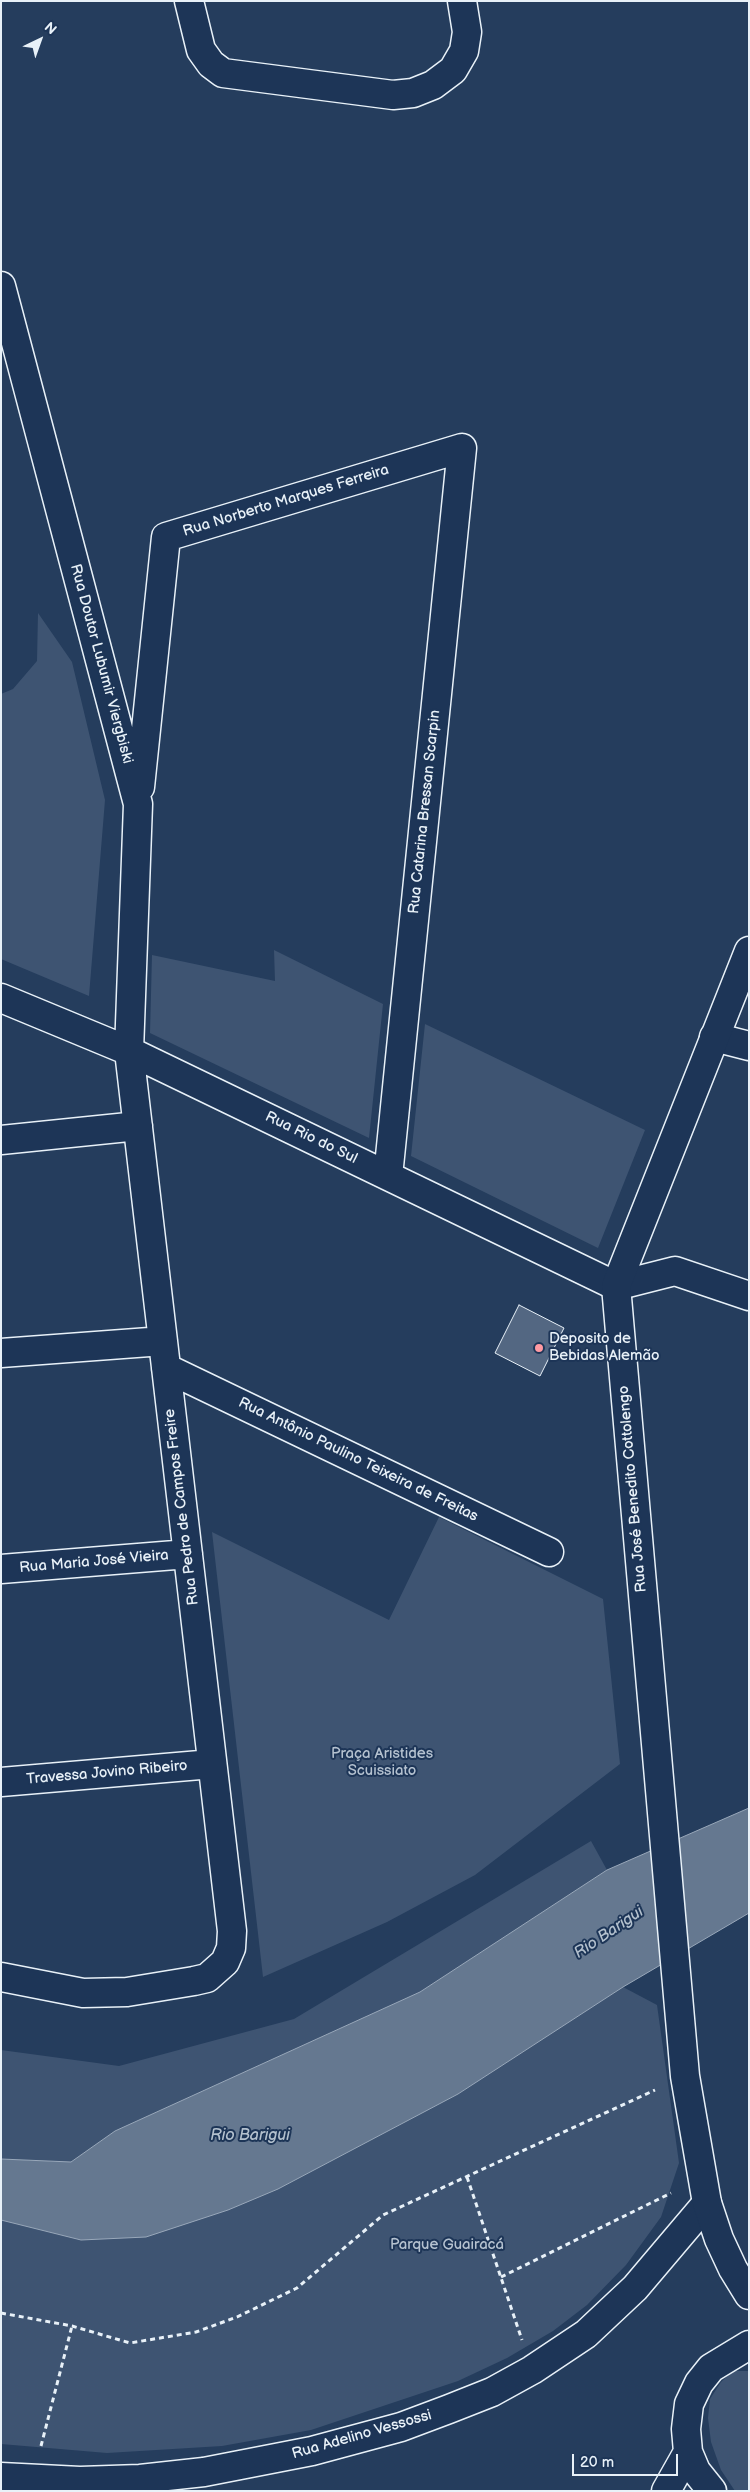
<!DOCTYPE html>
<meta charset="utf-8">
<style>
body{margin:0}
#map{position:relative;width:750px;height:2492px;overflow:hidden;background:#253d5d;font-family:"Balsamiq Sans",sans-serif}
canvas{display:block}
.frame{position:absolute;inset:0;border:2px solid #e8f1f8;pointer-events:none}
.north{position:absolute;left:15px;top:15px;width:50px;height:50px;-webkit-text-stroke:4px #1d3557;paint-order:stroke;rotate:42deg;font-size:14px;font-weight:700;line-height:20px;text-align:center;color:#e8f1f8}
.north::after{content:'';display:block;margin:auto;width:18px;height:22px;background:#e8f1f8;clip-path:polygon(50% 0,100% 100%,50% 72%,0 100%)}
.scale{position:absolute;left:572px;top:2454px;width:106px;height:22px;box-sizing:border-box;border:2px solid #e8f1f8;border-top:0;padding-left:6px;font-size:15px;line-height:18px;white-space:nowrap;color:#e8f1f8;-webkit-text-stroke:4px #1d3557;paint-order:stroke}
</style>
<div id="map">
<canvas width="750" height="2492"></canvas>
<div class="frame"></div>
<div class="north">N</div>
<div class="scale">20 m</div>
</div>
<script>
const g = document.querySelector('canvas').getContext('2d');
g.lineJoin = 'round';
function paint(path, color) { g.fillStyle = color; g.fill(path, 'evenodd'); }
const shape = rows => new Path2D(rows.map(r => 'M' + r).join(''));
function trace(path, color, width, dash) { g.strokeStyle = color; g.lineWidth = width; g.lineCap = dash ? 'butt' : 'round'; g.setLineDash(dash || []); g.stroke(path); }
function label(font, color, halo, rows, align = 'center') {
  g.font = font + ' "Balsamiq Sans",sans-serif'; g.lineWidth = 4; g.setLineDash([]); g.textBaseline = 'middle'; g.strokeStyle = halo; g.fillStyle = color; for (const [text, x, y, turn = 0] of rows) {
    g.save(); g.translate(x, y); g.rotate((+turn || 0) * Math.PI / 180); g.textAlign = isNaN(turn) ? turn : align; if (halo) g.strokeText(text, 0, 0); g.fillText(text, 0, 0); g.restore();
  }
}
paint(shape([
 [38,613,72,662,105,800,89,996,1,959,1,694,13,689,37,661],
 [274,950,383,1004,369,1138,150,1033,152,955,275,981],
 [425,1024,645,1130,598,1248,411,1156],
 [439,1517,603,1599,620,1764,475,1875,387,1922,263,1977,212,1532,389,1620],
 [591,1841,607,1870,420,1992,115,2131,71,2162,1,2159,1,2050,119,2066,294,2019],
 [623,1987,657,2005,679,2163,661,2217,626,2265,587,2305,553,2331,507,2358,458,2381,311,2430,222,2446,107,2453,1,2444,1,2220,80,2240,278,2189,458,2094],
 [733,2371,749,2371,749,2491,735,2491,721,2470,711,2442,708,2418,710,2399,721,2382]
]), '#3e5472');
const water = shape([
 [749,1808,749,1913,623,1987,458,2094,278,2189,228,2210,146,2237,81,2240,1,2220,1,2159,71,2162,115,2131,420,1992,607,1870,749,1808]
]);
paint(water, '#657890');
trace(water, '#99a8ba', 1);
const building = shape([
 [519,1305,564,1328,540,1376,495,1353,519,1305]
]);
paint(building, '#536782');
trace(building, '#e8f1f8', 1);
const minor = shape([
 [189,1,201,50,211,64,223,73,393,95,413,93,433,85,453,70,464,51,467,32,462,1],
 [1,286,138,804,129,1051,232,1931,231,1948,225,1962,207,1978,194,1981,127,1992,83,1993,1,1977],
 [140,787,166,537,462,448,388,1176],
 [1,998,129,1051,616,1286,675,1271,749,1296],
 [714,1037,749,1046],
 [1,1140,138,1126],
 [1,1353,163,1341],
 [166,1368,549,1552],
 [1,1569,188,1554],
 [1,1782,212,1764],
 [1,2477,80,2481,140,2479,204,2472,312,2451,401,2427,449,2409,492,2392,532,2370,586,2334,635,2288,707,2203],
 [666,2491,688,2452],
 [712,2491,696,2471,688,2452,686,2429,689,2404,699,2383,711,2368,749,2345]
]);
const major = shape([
 [749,951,616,1286,685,2076,707,2203,719,2239,733,2269,749,2295]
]);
trace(minor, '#e8f1f8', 31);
trace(major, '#e8f1f8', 31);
trace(shape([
 [467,2177,522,2340],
 [501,2277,671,2193],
 [1,2313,72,2326,130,2343,196,2332,237,2317,297,2288,383,2215,655,2090],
 [41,2446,72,2326]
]), '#e8f1f8', 3, [5, 4]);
trace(minor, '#1d3557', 28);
trace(major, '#1d3557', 28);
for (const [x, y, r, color] of [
 [539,1348,5,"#ff9aa2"]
]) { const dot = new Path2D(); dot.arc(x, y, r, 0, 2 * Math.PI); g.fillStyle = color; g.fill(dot); trace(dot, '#1d3557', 2); }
label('15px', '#e8f1f8', '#1d3557', [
 ["Rua Norberto Marques Ferreira",286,501,-17],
 ["Rua Doutor Lubumir Viergbiski",101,664,75],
 ["Rua Catarina Bressan Scarpin",425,812,-84],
 ["Rua Rio do Sul",311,1138,26],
 ["Rua Antônio Paulino Teixeira de Freitas",358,1460,26],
 ["Rua José Benedito Cottolengo",633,1489,-95],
 ["Rua Pedro de Campos Freire",182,1507,-97],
 ["Rua Maria José Vieira",94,1562,-5],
 ["Travessa Jovino Ribeiro",107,1773,-5],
 ["Rua Adelino Vessossi",362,2435,-16]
]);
label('15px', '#e8f1f8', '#1d3557', [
 ["Deposito de",549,1339],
 ["Bebidas Alemão",549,1356]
], 'left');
label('15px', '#b5c2d0', '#1d3557', [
 ["Praça Aristides",382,1754],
 ["Scuissiato",382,1771],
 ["Parque Guairacá",447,2245]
]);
label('italic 16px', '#b4c1ce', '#1d3557', [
 ["Rio Barigui",609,1933,-34],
 ["Rio Barigui",250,2136]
]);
</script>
